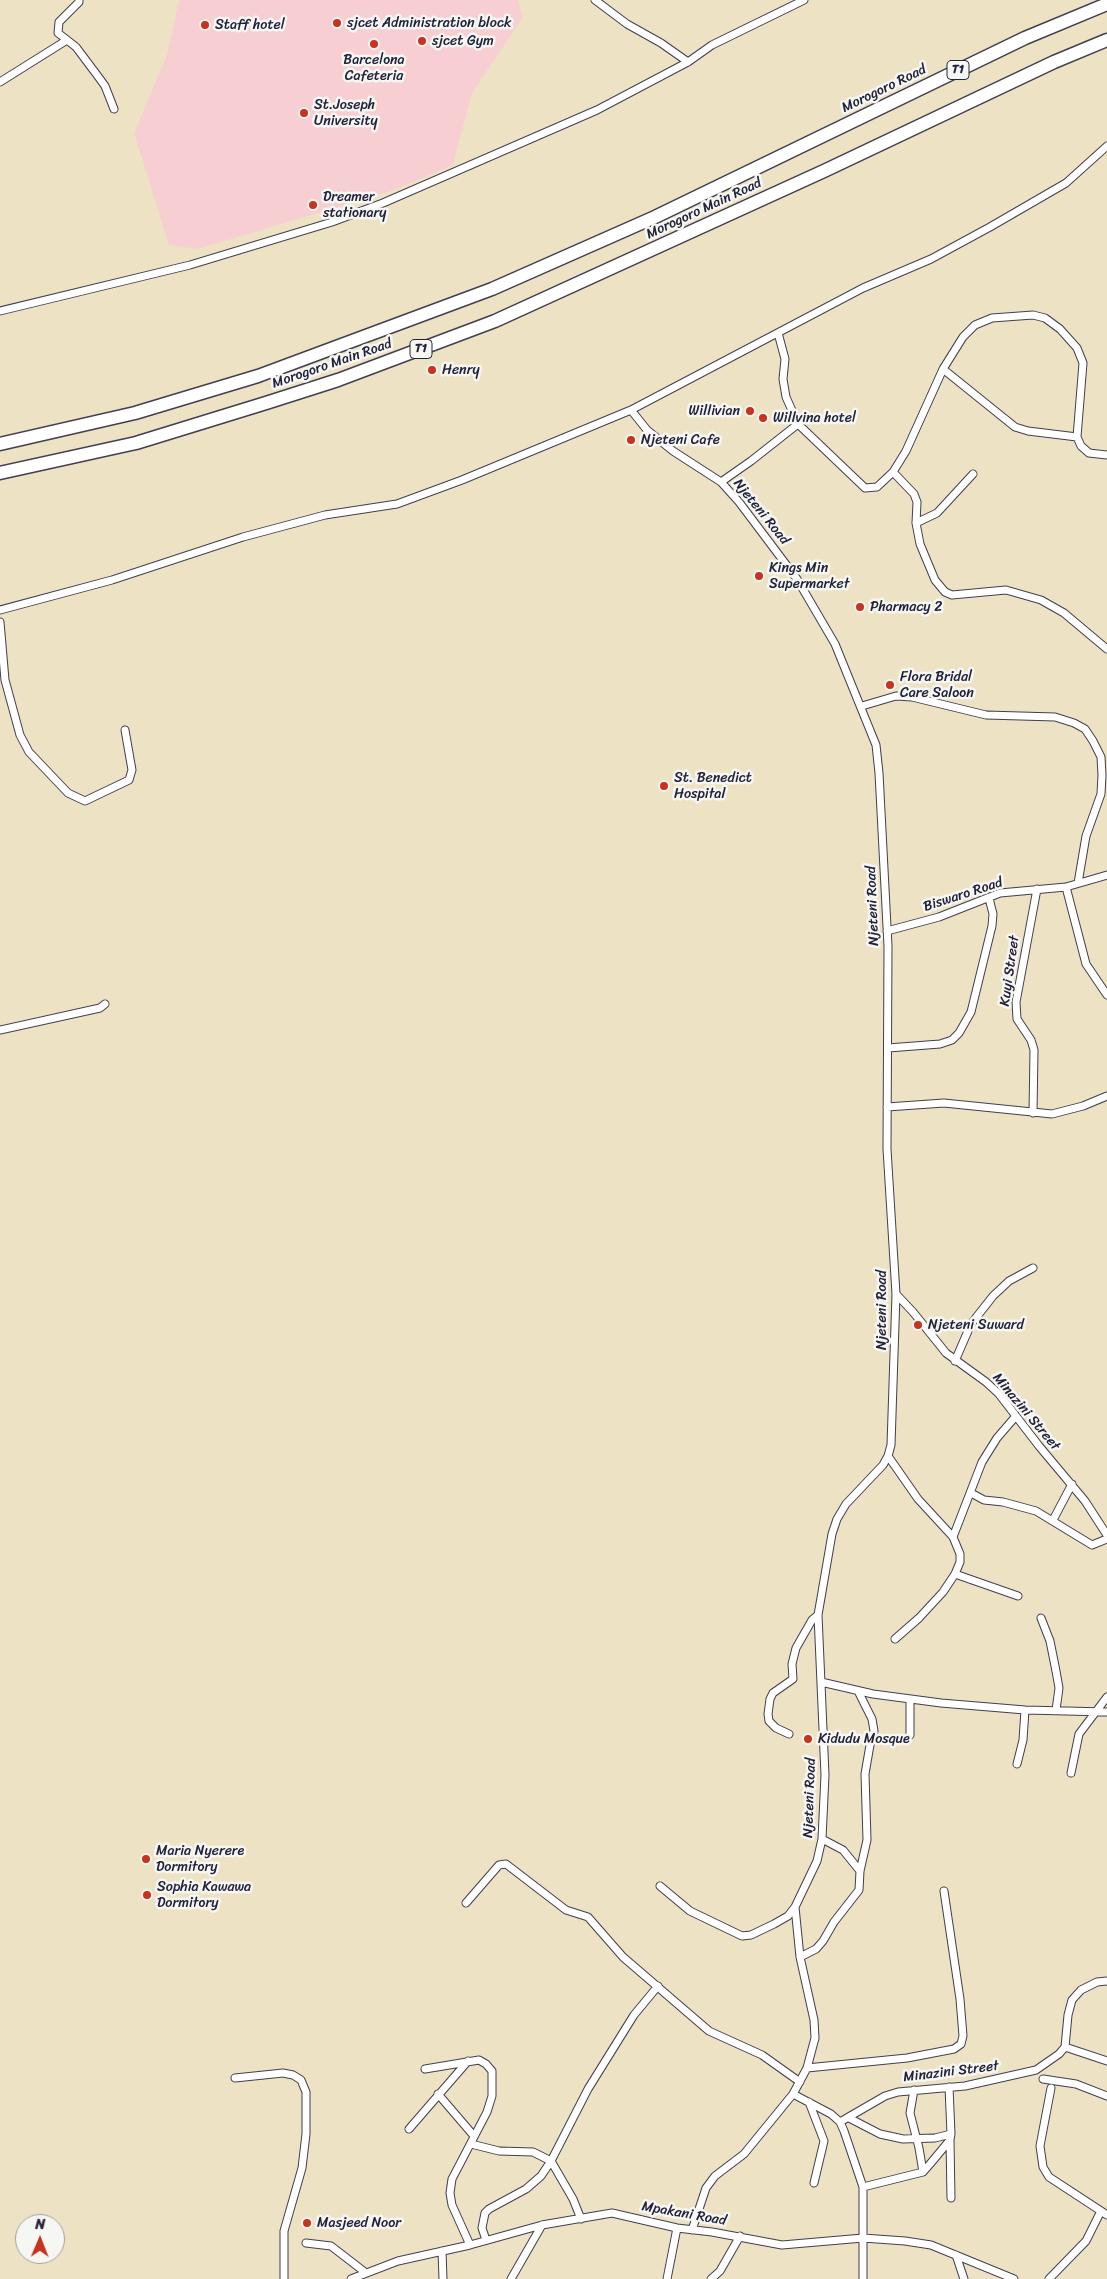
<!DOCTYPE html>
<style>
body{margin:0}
#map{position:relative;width:1107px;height:2279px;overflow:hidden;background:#ede2c4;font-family:Sriracha,sans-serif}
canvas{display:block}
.north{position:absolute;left:15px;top:2214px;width:50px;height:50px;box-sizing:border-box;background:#f6f6f2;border:1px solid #a1a1a9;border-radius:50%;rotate:1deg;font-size:14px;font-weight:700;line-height:20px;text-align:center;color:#22223b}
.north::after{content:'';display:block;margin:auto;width:18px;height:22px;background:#c8321e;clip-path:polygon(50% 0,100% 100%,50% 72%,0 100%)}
</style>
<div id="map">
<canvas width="1107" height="2279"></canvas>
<div class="north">N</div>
</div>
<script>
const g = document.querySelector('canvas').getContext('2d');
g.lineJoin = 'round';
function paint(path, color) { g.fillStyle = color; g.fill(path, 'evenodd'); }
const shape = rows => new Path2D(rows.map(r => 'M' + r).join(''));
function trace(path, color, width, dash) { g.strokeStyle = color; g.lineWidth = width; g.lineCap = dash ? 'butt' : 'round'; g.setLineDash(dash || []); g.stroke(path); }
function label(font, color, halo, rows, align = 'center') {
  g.font = font + ' Sriracha,sans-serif'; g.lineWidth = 5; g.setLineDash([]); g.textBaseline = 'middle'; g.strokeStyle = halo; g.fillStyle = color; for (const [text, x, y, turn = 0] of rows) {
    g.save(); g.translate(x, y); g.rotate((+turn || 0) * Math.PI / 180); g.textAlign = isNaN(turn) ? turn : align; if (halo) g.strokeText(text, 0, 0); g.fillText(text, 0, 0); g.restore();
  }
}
paint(shape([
 [179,0,518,0,523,17,472,93,453,165,394,190,198,249,169,245,134,133,167,55]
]), '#f7cfd3');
const minor = shape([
 [79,0,79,2,59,22,58,33,76,47,97,75,105,86,114,109],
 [595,0,627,24,661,43,688,62],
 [0,82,67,40],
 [0,311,190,265,332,222,383,203,597,110,688,62,712,45,804,0],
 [778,333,785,359,783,379,786,397,798,424,865,488,877,487,893,472,906,451,943,369,963,337,975,325,992,318,1033,315,1045,318,1060,329,1077,348,1083,363,1077,437,1081,446,1089,453,1107,455],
 [943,369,1015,427,1028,431,1077,437],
 [631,410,647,430,673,451,721,482,739,502,797,579,835,644,876,745,879,773,888,946,887,1149,896,1294,891,1445,888,1456,883,1465,846,1504,837,1519,832,1534,818,1615,825,1775,822,1839,817,1861,795,1907,800,1957,814,2020,815,2038,807,2068,793,2094,744,2154,715,2176,706,2188,692,2230],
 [893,472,914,494,917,502,916,523,920,544,935,580,945,592,952,595,1006,590,1041,600,1064,613,1107,649],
 [721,482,751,461,798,424],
 [916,523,937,513,973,474],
 [0,610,112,580,243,537,325,515,397,504,462,480,631,410,863,288,931,259,990,227,1066,183,1107,146],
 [0,622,5,680,20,735,29,752,68,793,85,801,129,780,132,770,125,730],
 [862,706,896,696,912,697,986,715,1055,717,1074,723,1085,729,1093,741,1101,757,1102,775,1101,794,1086,836,1078,883],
 [1066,887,1086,964,1107,995],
 [887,931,939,917,1000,893,1066,887,1107,875],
 [0,1030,100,1008,105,1004],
 [888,1048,940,1044,952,1040,959,1033,971,1012,992,926,993,914,989,898],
 [887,1107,944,1103,1052,1114,1083,1106,1107,1096],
 [1033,1113,1034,1050,1031,1040,1017,1019,1016,1002,1037,889],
 [896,1294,913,1312,946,1353,986,1382,999,1394,1039,1446,1085,1501,1107,1535],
 [955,1361,971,1324,993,1296,1009,1281,1033,1268],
 [888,1456,918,1499,953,1537,960,1554,960,1562,955,1574,943,1592,919,1618,895,1639],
 [971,1493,984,1500,1003,1502,1036,1511,1092,1545,1107,1539],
 [1053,1520,1072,1484],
 [953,1537,982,1462,997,1438,1016,1416],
 [955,1574,1018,1596],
 [1041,1618,1050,1641,1056,1671,1059,1688,1056,1710],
 [821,1682,873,1694,941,1703,1025,1710,1107,1712],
 [910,1699,910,1735],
 [789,1734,776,1728,769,1721,768,1714,770,1699,773,1693,793,1679,792,1664,796,1648,812,1620,818,1615],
 [1017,1764,1023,1740,1025,1710],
 [1071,1773,1079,1734,1107,1697],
 [822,1839,843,1850,860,1871],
 [660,1886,690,1911,742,1936,751,1935,774,1924,788,1916,795,1907],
 [466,1903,499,1865,506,1864,566,1910,588,1917,623,1957,709,2031,762,2055,800,2082],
 [800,1957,816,1949,823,1941,834,1922,859,1890,860,1871,867,1840,865,1774,870,1745,874,1731,872,1719,858,1691],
 [1065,2047,1107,2061],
 [807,2068,907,2058,954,2049,961,2044,963,2036,960,1999,944,1891],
 [425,2069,479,2060,486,2064,492,2071,492,2096,487,2112,452,2179,450,2193,452,2205,470,2245],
 [235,2078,283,2073,293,2075,301,2080,306,2092,306,2134,302,2168,284,2231,284,2279],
 [1043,2079,1076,2084,1107,2096],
 [1051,2088,1040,2146,1043,2167,1049,2177,1107,2215],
 [914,2090,910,2113,919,2148,923,2172],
 [438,2094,474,2136],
 [793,2094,831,2114,840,2122,844,2131,863,2187,863,2279],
 [809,2102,824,2141,814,2183],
 [849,2118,880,2134,903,2139,935,2138,951,2134],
 [840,2122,885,2096,898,2092,965,2086,1036,2070,1059,2054,1065,2047,1068,2015,1072,2000,1081,1990,1097,1982,1107,1981],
 [409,2129,468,2061],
 [950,2140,951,2198],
 [471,2144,499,2151,533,2152,551,2161,573,2199,581,2219],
 [863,2187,923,2172,930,2164,950,2140,951,2134,949,2087],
 [486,2240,482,2228,485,2213,489,2209,526,2189,541,2176,551,2161,588,2089,634,2015,658,1986],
 [306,2243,331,2246,366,2273],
 [442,2251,443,2279],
 [956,2255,964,2279],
 [351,2279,398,2261,470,2245,542,2225,612,2213,677,2228,712,2232,782,2245,863,2238,905,2241,931,2245,1014,2279],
 [511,2279,542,2225],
 [667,2279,677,2228],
 [711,2279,720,2271,740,2236],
 [1049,2279,1086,2241,1101,2211]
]);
const trunk = shape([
 [0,444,135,413,258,376,492,289,655,217,1025,38,1107,4],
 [0,473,136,443,266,403,338,380,495,321,824,171,1054,62,1107,40]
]);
trace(minor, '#403f50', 9);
trace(trunk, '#403f50', 15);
trace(minor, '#fff', 7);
trace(trunk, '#fff', 12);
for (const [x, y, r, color] of [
 [337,23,5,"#c8321e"],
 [205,25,5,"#c8321e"],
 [422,41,5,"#c8321e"],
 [374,44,5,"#c8321e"],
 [304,113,5,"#c8321e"],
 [313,205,5,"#c8321e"],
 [432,370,5,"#c8321e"],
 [750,411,5,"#c8321e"],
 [763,418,5,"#c8321e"],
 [631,440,5,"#c8321e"],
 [759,576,5,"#c8321e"],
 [860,607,5,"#c8321e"],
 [890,685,5,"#c8321e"],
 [664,786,5,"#c8321e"],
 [918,1325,5,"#c8321e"],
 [808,1739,5,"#c8321e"],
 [146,1859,5,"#c8321e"],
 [147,1895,5,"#c8321e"],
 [307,2223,5,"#c8321e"]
]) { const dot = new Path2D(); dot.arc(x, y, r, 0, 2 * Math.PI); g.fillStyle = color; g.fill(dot); trace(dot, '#f6f6f2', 2); }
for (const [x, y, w] of [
 [958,70,22],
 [421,349,22]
]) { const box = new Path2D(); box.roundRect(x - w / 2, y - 9.5, w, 19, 4); g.fillStyle = '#f6f6f2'; g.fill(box); trace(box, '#22223b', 1); }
label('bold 12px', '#22223b', null, [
 ["T1",958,70],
 ["T1",421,349]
]);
label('14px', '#22223b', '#f6f6f2', [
 ["sjcet Administration block",347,23],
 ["Staff hotel",215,25],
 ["sjcet Gym",432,41],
 ["Barcelona",374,60,"center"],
 ["Cafeteria",374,76,"center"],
 ["St.Joseph",314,105],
 ["University",314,121],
 ["Dreamer",323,197],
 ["stationary",323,213],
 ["Henry",442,370],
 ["Willivian",740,411,"right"],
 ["Willvina hotel",773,418],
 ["Njeteni Cafe",641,440],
 ["Kings Min",769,568],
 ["Supermarket",769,584],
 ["Pharmacy 2",870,607],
 ["Flora Bridal",900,677],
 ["Care Saloon",900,693],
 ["St. Benedict",674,778],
 ["Hospital",674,794],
 ["Njeteni Suward",928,1325],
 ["Kidudu Mosque",818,1739],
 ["Maria Nyerere",156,1851],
 ["Dormitory",156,1867],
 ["Sophia Kawawa",157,1887],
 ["Dormitory",157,1903],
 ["Masjeed Noor",317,2223]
], 'left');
label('14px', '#22223b', '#f6f6f2', [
 ["Morogoro Road",884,89,-26],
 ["Morogoro Main Road",704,209,-25],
 ["Morogoro Main Road",332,364,-19],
 ["Njeteni Road",761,512,51],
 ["Biswaro Road",963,895,-18],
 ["Njeteni Road",873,906,-92],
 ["Kuyi Street",1010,971,-82],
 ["Njeteni Road",882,1310,-90],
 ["Minazini Street",1026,1412,50],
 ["Njeteni Road",810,1798,-88],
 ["Minazini Street",951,2072,-7],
 ["Mpakani Road",684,2214,10]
]);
</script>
